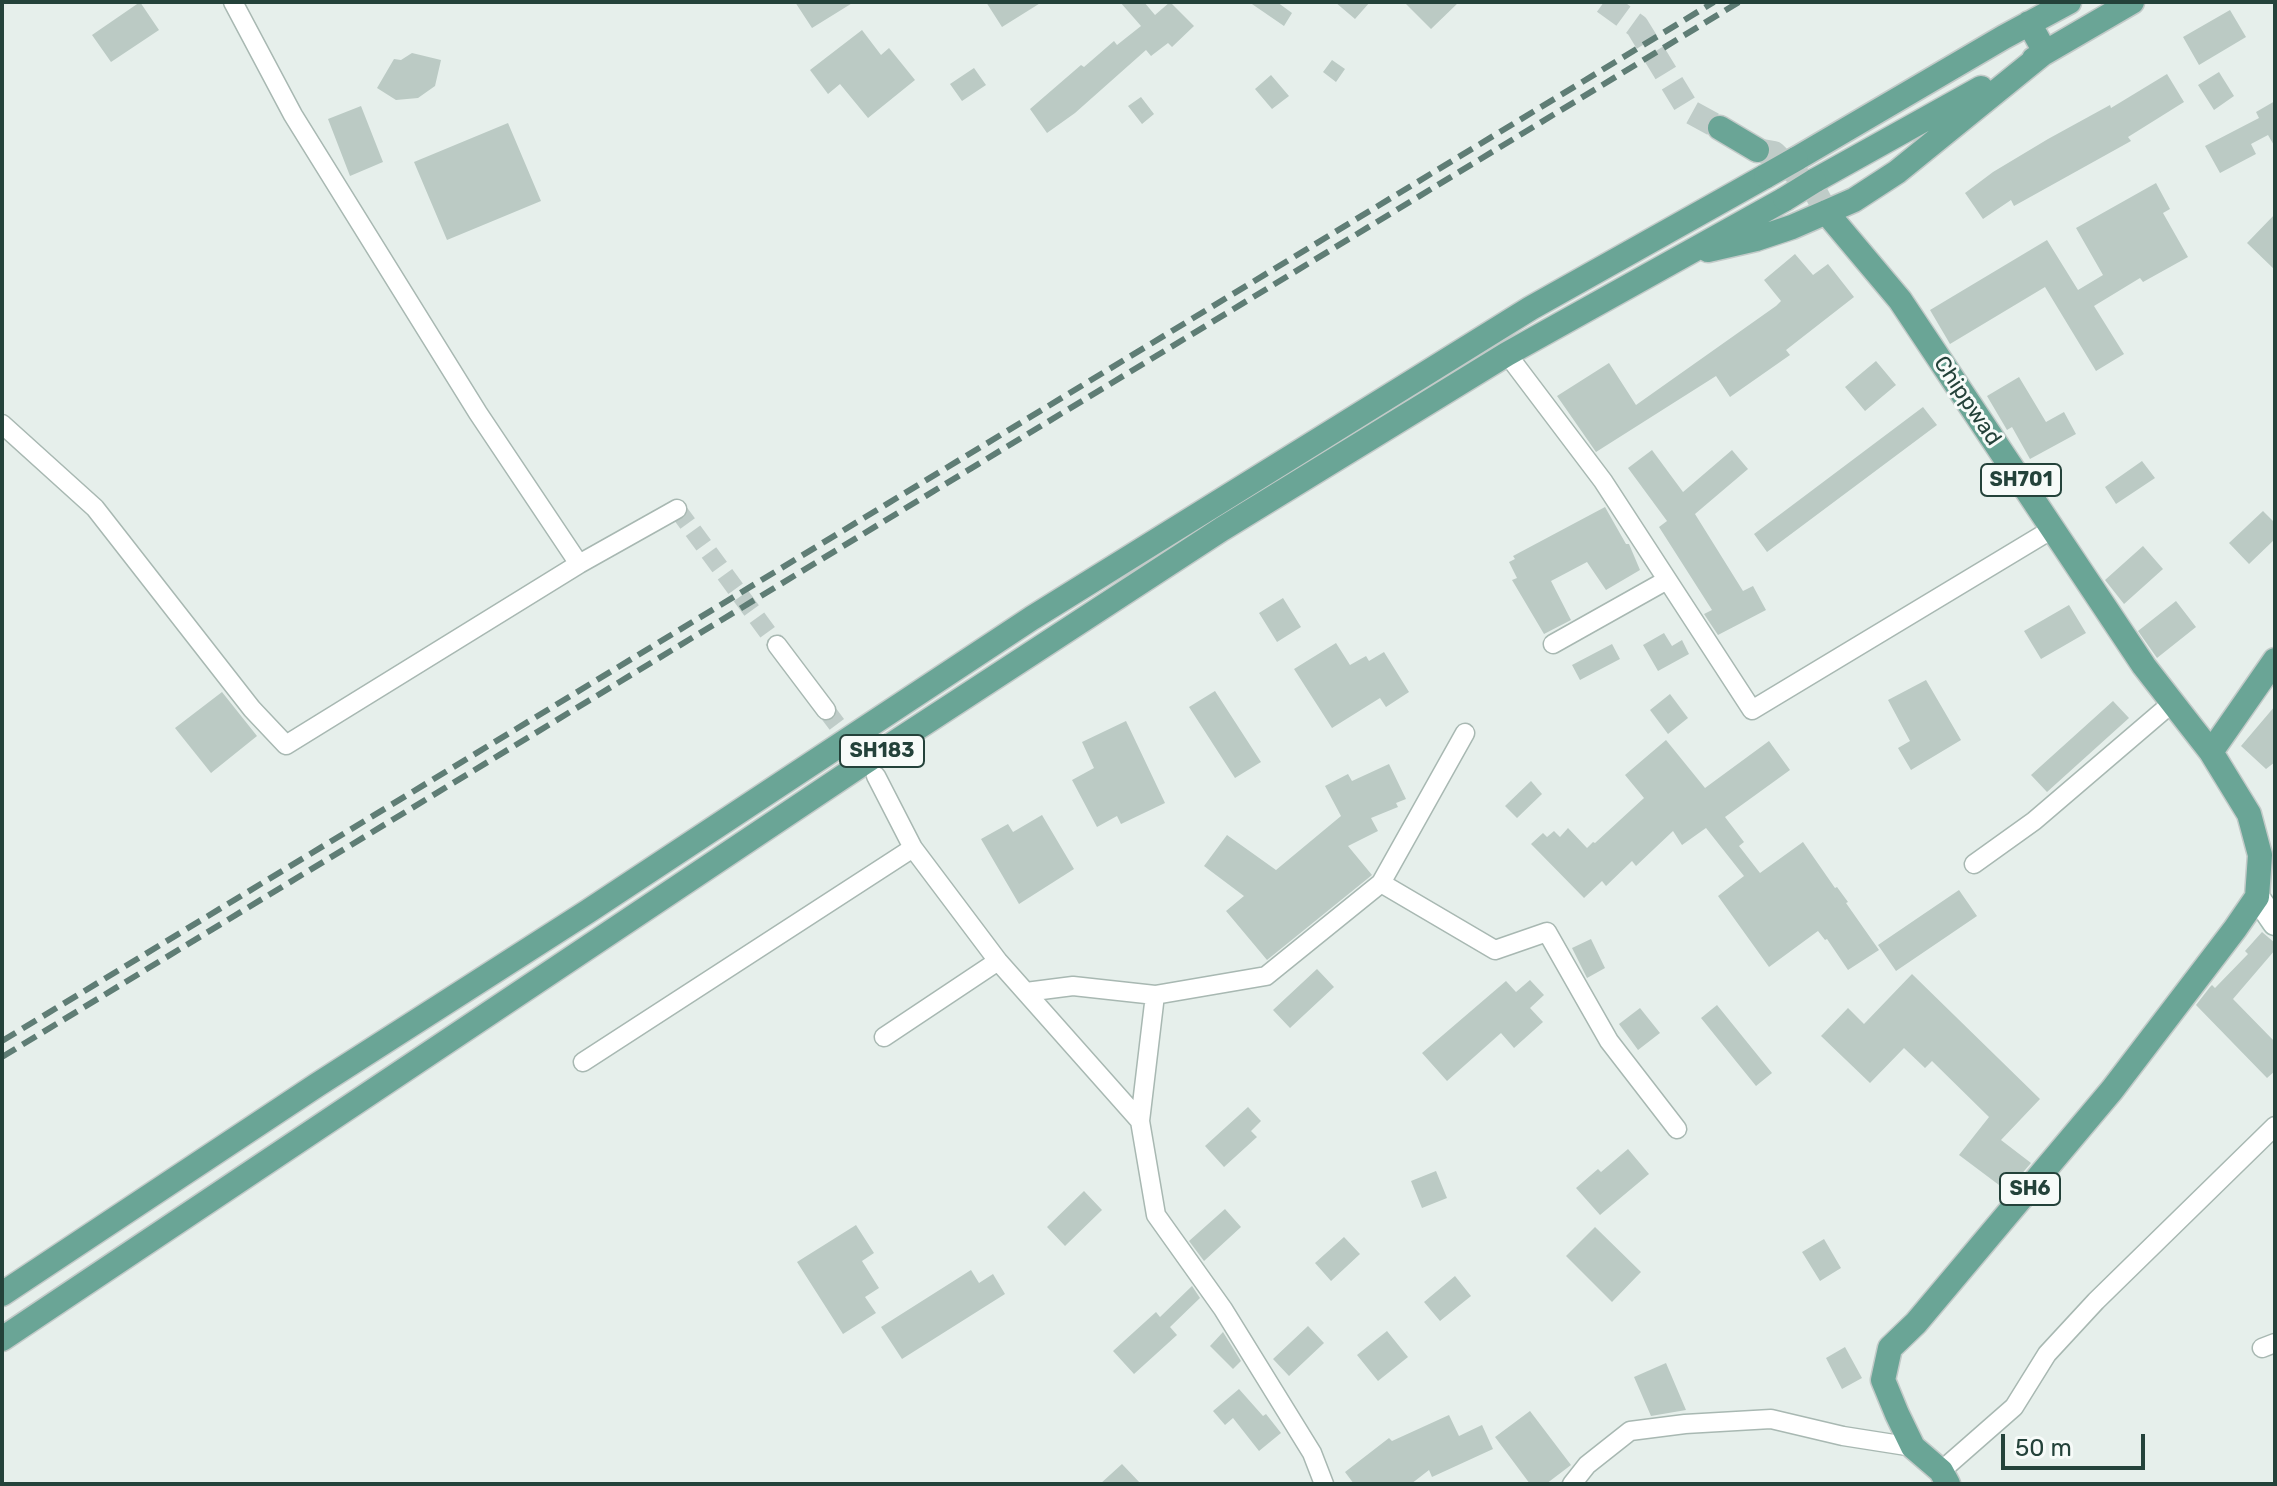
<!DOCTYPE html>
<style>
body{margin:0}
#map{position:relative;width:2277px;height:1486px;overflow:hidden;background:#e6efeb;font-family:Rubik,sans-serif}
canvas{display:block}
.frame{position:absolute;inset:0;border:4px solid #24423a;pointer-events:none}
.scale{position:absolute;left:2001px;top:1434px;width:144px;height:36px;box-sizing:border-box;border:4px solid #24423a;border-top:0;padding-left:10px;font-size:24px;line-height:28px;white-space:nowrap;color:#24423a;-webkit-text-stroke:6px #f7fbf9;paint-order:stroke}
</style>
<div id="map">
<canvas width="2277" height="1486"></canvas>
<div class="frame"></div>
<div class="scale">50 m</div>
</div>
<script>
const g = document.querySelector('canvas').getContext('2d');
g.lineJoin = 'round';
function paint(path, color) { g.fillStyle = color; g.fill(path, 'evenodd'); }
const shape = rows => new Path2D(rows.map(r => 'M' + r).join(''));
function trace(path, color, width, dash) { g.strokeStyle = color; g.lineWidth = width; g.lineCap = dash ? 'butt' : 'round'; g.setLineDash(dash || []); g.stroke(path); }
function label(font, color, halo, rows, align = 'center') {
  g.font = font + ' Rubik,sans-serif'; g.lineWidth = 6; g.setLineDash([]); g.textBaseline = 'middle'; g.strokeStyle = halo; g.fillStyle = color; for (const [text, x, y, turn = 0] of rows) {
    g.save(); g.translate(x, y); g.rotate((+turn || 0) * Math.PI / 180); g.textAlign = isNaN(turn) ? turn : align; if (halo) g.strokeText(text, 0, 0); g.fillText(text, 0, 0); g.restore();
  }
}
paint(shape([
 [140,2,159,30,111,62,92,35],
 [795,2,854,2,812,28],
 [986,2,1042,2,1002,27],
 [1120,2,1144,2,1155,15,1170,2,1194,26,1172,47,1168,43,1151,56,1146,50,1075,113,1047,133,1030,109,1081,65,1084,67,1114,41,1117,45,1141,26],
 [1249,2,1277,2,1292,13,1284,26],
 [1335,2,1370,2,1355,19],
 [1404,2,1459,2,1431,29],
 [2230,10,2246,37,2199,65,2183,37],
 [862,30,881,55,889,48,915,80,868,118,840,84,828,94,810,70],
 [412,53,441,60,435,86,418,98,396,100,377,88,394,59,401,60],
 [1332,60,1345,69,1336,82,1323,72],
 [974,68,986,85,962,101,950,84],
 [2219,72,2234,96,2214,110,2198,85],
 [2167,74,2184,102,2128,137,2131,141,2014,206,2011,200,1983,219,1965,193,1993,172,2048,139,2110,105,2111,108],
 [1271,75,1289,96,1272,109,1255,89],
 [1141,97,1154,114,1142,124,1128,106],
 [2275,101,2275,147,2268,135,2251,144,2256,154,2220,173,2205,146,2259,118,2256,112],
 [361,106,383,162,350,176,328,119],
 [508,123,541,201,447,240,414,162],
 [2156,183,2170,209,2163,213,2188,257,2143,282,2140,278,2094,306,2124,354,2096,371,2045,287,1950,344,1930,310,2047,240,2078,290,2103,275,2076,228],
 [2275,214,2275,270,2247,243],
 [1795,254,1813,275,1828,264,1854,297,1786,350,1790,355,1730,397,1716,376,1596,452,1557,396,1609,363,1636,405,1776,306,1781,301,1764,280],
 [1876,361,1896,385,1865,411,1845,387],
 [2019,377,2046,422,2064,412,2076,434,2030,459,2012,427,2007,430,1987,396],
 [1923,407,1937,425,1767,552,1754,534],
 [1652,450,1683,492,1732,450,1748,469,1695,514,1743,591,1753,586,1766,610,1718,635,1704,614,1712,610,1659,527,1667,521,1628,468],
 [2142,461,2155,478,2116,504,2105,487],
 [1605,507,1626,544,1629,544,1640,570,1606,590,1587,562,1551,581,1571,620,1544,634,1512,580,1517,578,1509,562,1515,559,1513,556],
 [2263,511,2275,523,2275,539,2249,564,2229,543],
 [2143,546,2163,569,2124,604,2105,580],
 [1283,598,1301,627,1277,642,1259,613],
 [2176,601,2196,627,2157,658,2138,631],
 [2069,605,2086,633,2041,659,2024,631],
 [1664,633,1672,646,1682,640,1689,654,1658,671,1643,645],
 [1336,643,1350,665,1366,656,1369,661,1384,652,1409,692,1386,707,1380,698,1332,728,1294,669],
 [1612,644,1620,659,1580,680,1572,665],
 [1926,680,1961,740,1911,770,1898,748,1910,741,1888,700],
 [1215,691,1261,762,1235,778,1189,707],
 [222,692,257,736,211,773,175,728],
 [1670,694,1688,718,1668,734,1650,710],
 [2113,701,2129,718,2047,792,2031,775],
 [2275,706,2275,762,2266,769,2241,746],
 [1126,721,1165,803,1121,824,1117,816,1097,827,1072,780,1094,768,1082,742],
 [1666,740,1705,788,1769,741,1790,770,1725,817,1744,842,1739,846,1760,873,1803,842,1835,888,1837,887,1848,902,1846,903,1879,950,1848,970,1827,939,1825,940,1818,931,1769,967,1718,896,1744,876,1706,828,1682,845,1673,831,1636,866,1632,861,1606,886,1602,881,1584,898,1531,844,1543,833,1547,837,1554,831,1560,837,1568,828,1587,848,1593,842,1595,843,1644,798,1625,775],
 [1389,764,1406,799,1396,803,1398,807,1371,818,1378,831,1348,846,1372,875,1267,960,1226,911,1244,896,1204,866,1227,835,1276,870,1341,816,1325,786,1348,774,1352,781],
 [1531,781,1542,794,1517,818,1505,806],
 [1042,815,1074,869,1019,904,981,839,1008,824,1013,832],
 [1959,890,1977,916,1896,971,1878,945],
 [2262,932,2275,943,2275,950,2233,999,2275,1042,2275,1071,2267,1078,2196,1005,2210,987,2212,985,2215,988,2248,954,2245,951],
 [1591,939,1605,968,1587,978,1572,948],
 [1317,969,1334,987,1290,1028,1273,1010],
 [1912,974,2040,1099,2001,1140,2031,1163,2007,1191,1959,1155,1989,1117,1932,1061,1925,1068,1904,1048,1870,1083,1821,1036,1848,1008,1864,1024],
 [1530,980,1544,995,1530,1008,1543,1022,1514,1048,1501,1033,1447,1081,1422,1053,1506,981,1516,992],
 [1717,1005,1772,1073,1756,1086,1701,1018],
 [1640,1008,1660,1033,1638,1050,1619,1024],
 [1248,1107,1261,1121,1251,1131,1257,1137,1224,1167,1205,1146],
 [1628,1149,1649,1174,1600,1215,1576,1188,1598,1169,1601,1172],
 [1436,1171,1447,1198,1422,1208,1411,1181],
 [1084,1191,1102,1210,1065,1246,1047,1227],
 [1225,1209,1241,1227,1204,1261,1189,1241],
 [856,1225,874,1253,862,1261,879,1288,865,1297,876,1313,843,1334,797,1262],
 [1595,1227,1641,1272,1612,1302,1566,1256],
 [1344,1237,1360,1254,1331,1281,1315,1263],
 [1824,1239,1841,1268,1820,1281,1802,1252],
 [971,1270,979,1283,993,1274,1005,1294,902,1359,881,1327],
 [1455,1276,1471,1296,1440,1321,1424,1302],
 [1192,1286,1200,1298,1170,1327,1177,1335,1134,1374,1113,1351,1156,1312,1160,1317],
 [1308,1326,1324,1343,1289,1376,1273,1359],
 [1387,1331,1408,1357,1378,1381,1357,1355],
 [1223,1332,1241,1361,1233,1369,1210,1346],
 [1845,1347,1862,1378,1842,1389,1826,1358],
 [1666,1363,1686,1410,1651,1416,1634,1377],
 [1239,1389,1263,1416,1266,1414,1281,1433,1259,1451,1233,1418,1225,1425,1213,1411],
 [1530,1411,1571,1465,1546,1484,1530,1484,1495,1437],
 [1449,1415,1459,1436,1482,1425,1493,1449,1432,1477,1429,1470,1411,1484,1354,1484,1345,1472,1389,1438,1392,1441],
 [1122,1464,1141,1484,1100,1484]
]), '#bbcac4');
trace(shape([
 [677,509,777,645],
 [826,710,872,771]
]), '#bfccc8', 18, [18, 9]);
trace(shape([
 [1604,2,1637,26,1689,111,1720,128],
 [1757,150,1774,153,1816,193,1826,212]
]), '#bfccc8', 24, [24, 12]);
const street = shape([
 [233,2,293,115,478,413,579,564,677,509],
 [1507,354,1603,481,1752,710,2054,528],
 [2,424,95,508,252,709,286,745,579,564],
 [1553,644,1667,580],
 [777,645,826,710],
 [876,776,913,848,998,961,1140,1121],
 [1974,864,2034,821,2172,703],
 [1381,883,1495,950,1547,932,1609,1041,1677,1129],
 [1026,992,1073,986,1155,995,1266,976,1381,883,1465,733],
 [1155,995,1140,1121,1156,1215,1223,1309,1312,1453,1324,1484],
 [884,1037,998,961],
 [583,1062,913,848],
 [2262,1348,2275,1343],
 [1941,1471,2014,1407,2047,1354,2096,1301,2275,1126],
 [1572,1484,1587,1465,1630,1431,1685,1424,1771,1419,1843,1436,1913,1447]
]);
const secondary = shape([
 [2257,897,2275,923]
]);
const primary = shape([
 [2034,59,2132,2],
 [1720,128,1757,150],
 [1796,159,2004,37,2069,2],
 [1814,181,1981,88],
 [1826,212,1900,300,2144,666,2211,752,2249,814,2260,855,2257,897,2235,929,2112,1090,1916,1323,1890,1348,1883,1380,1897,1414,1913,1447,1941,1471,1948,1484],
 [1708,250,1756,239,1792,227,1854,200,1897,172,2045,52,2029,23],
 [2211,752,2275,660],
 [2,1294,317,1085,587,912,1032,618,1531,308,1766,176],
 [2,1339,865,762,1222,529,1507,354,1785,199]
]);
trace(street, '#a8b8b2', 21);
trace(secondary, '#a4bbb3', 27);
trace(primary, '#c2cac8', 27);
trace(street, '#fff', 18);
trace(secondary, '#fff', 24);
trace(primary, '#6aa596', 24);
trace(shape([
 [2,1041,1714,2],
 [2,1057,1739,2]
]), '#5f7d75', 6, [16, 8]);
const primaryBridge = shape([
 [1766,176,1796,159],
 [1785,199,1814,181]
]);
trace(primaryBridge, '#c2cac8', 27, []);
trace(primaryBridge, '#6aa596', 24);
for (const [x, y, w] of [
 [2021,480,80],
 [882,751,84],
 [2030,1189,60]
]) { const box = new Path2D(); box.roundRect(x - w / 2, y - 16, w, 32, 6); g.fillStyle = '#f7fbf9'; g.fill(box); trace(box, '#24423a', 2); }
label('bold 20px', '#24423a', null, [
 ["SH701",2021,480],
 ["SH183",882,751],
 ["SH6",2030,1189]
]);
label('22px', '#24423a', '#f7fbf9', [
 ["Chippwad",1967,401,56]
]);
</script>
